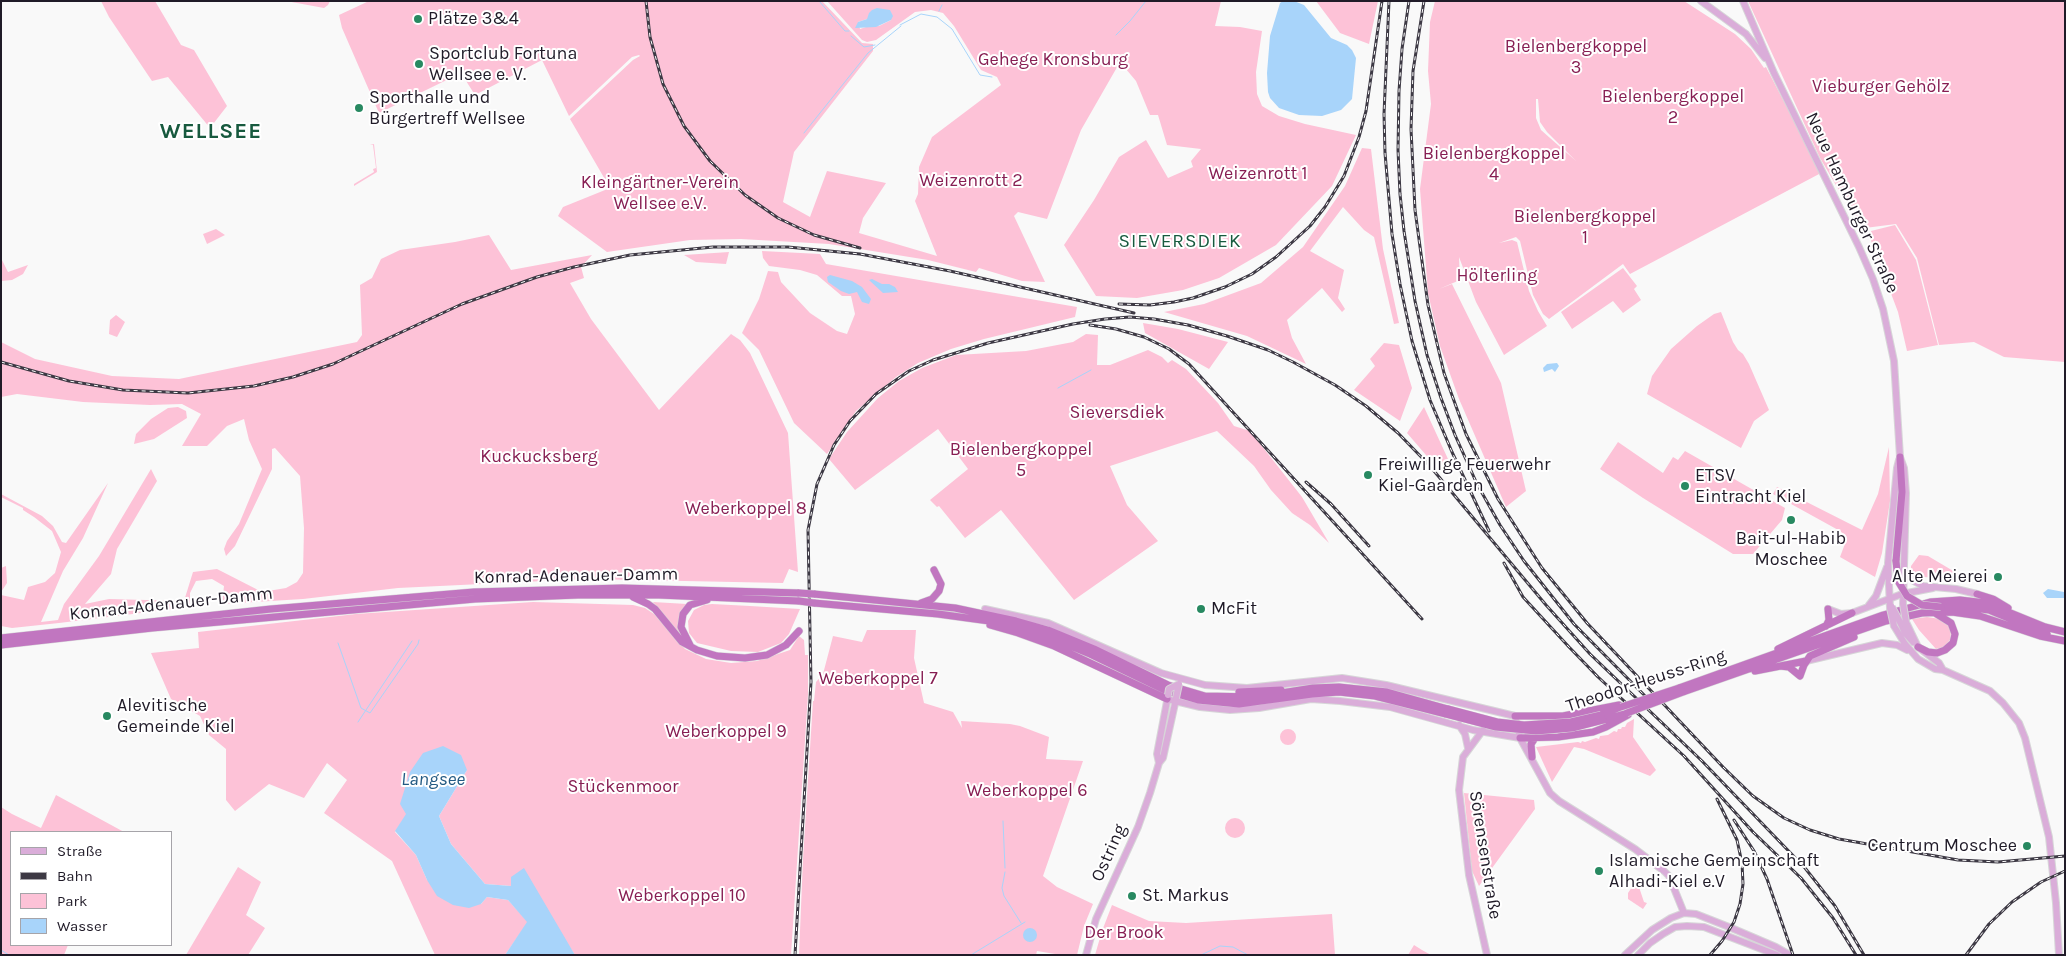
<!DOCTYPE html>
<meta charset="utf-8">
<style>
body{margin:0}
#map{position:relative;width:2066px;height:956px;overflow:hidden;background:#f9f9f9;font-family:Karla,sans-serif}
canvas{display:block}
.frame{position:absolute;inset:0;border:2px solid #201b28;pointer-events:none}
.legend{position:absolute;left:10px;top:831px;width:162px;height:115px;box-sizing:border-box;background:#fff;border:1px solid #a6a4a9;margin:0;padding:6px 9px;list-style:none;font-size:15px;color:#201b28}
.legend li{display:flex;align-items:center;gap:10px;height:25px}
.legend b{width:25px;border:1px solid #a6a4a9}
</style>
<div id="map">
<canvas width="2066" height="956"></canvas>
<div class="frame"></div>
<ul class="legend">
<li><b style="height:6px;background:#daadd9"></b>Straße</li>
<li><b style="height:6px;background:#3d3944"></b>Bahn</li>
<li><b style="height:14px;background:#fdc2d7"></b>Park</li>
<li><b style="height:14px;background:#a8d4fa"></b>Wasser</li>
</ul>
</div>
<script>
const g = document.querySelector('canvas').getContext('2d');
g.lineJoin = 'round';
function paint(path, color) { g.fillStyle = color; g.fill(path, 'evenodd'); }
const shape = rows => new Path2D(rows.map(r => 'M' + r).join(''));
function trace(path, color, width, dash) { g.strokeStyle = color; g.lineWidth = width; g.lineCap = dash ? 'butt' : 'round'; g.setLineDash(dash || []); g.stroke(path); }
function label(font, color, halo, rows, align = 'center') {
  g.font = font + ' Karla,sans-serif'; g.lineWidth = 4; g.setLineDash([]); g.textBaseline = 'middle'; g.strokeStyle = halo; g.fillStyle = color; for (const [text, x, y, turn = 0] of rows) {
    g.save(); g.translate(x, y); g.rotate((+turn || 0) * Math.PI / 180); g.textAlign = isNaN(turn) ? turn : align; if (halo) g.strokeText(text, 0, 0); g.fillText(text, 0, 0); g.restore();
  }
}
paint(shape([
 [101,1,155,1,181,45,194,50,227,106,210,128,168,77,152,81,109,17],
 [286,1,330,1,328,5,324,8],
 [369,1,822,1,862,43,873,44,873,51,794,152,783,202,810,217,827,171,886,183,863,218,859,233,937,256,915,201,918,194,919,167,932,137,1001,85,997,77,981,70,954,26,943,13,931,10,915,12,876,40,867,42,862,40,827,1,1221,1,1215,26,1240,27,1262,31,1256,72,1257,94,1262,106,1279,116,1305,124,1356,135,1332,186,1276,245,1219,278,1183,290,1137,298,1096,296,1064,245,1094,200,1119,157,1146,140,1168,178,1193,167,1191,161,1201,149,1167,145,1158,115,1150,115,1136,81,1120,62,1081,130,1047,219,1018,212,1014,216,1045,282,1022,281,979,268,976,272,928,260,829,244,741,239,690,240,607,252,558,216,563,207,610,188,570,119,633,60,640,56,639,55,632,57,569,116,542,60,475,95,461,73,379,113,342,28,339,15],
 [867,19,891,20,879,26,869,26,860,29,858,22],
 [1316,1,1378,1,1369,44,1340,33],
 [1435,1,1684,1,1735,34,1751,49,1764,68,1766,67,1821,173,1630,274,1623,264,1549,319,1543,314,1533,295,1520,241,1516,237,1499,243,1512,240,1517,242,1529,291,1538,311,1547,326,1504,355,1476,302,1459,257,1460,280,1439,289,1452,284,1501,383,1526,491,1506,507,1459,399,1440,346,1428,293,1420,189,1431,104,1428,71,1430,22],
 [1536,99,1538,99,1540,122,1547,132,1576,161,1541,130,1536,118],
 [1748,1,2065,1,2065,362,2004,357,1974,342,1939,345,1917,258,1896,224,1865,228,1853,214,1820,158],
 [374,144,377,172,354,186,354,184,374,172,373,169,376,168,373,145,370,145],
 [1362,148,1371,149,1383,249,1399,323,1394,324,1374,237,1364,230,1343,207,1310,251,1344,270,1338,298,1345,309,1342,312,1322,288,1287,320,1292,338,1306,364,1247,336,1164,312,1204,304,1261,283,1303,247,1345,186],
 [1895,225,1916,260,1938,345,1907,351,1898,312,1870,238,1871,231],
 [216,229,225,235,207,244,203,234],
 [489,235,511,270,592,255,581,267,584,278,570,283,591,319,659,410,731,334,740,340,750,353,788,433,798,572,789,569,783,583,586,579,398,588,303,599,222,604,224,586,212,579,196,581,190,593,190,607,59,623,12,628,1,626,1,595,24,600,28,587,45,582,55,573,61,552,52,531,34,517,23,510,23,508,1,497,1,494,42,516,53,526,62,542,66,543,108,483,83,538,63,571,41,622,58,620,64,604,99,556,151,469,157,481,117,549,111,574,85,604,109,599,184,601,193,572,217,569,262,592,286,588,297,582,303,573,304,528,300,476,275,448,272,449,272,469,235,546,226,556,224,549,227,541,239,524,262,469,249,440,244,419,227,426,207,446,182,446,201,414,182,404,150,405,83,402,17,394,1,397,1,342,35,359,112,376,179,379,357,342,362,335,360,285,372,278,381,259,400,250,455,242],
 [762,251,820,254,826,264,1077,307,1075,317,984,339,951,349,918,363,896,377,856,411,827,454,794,423,759,350,742,333,759,299,768,271,778,272,781,282,810,313,837,331,847,334,855,314,851,296,842,296,817,275,800,270,769,266,763,258],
 [729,252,726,264,696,262,684,255],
 [1,258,8,272,28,265,23,274,12,280,1,281],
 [1623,268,1637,286,1634,289,1641,300,1623,313,1613,301,1572,329,1561,312],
 [1721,312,1733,342,1738,350,1743,354,1749,364,1769,410,1754,421,1741,448,1647,394,1652,376,1671,349,1697,326,1714,314],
 [116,315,125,322,117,337,109,334,110,320],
 [1143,323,1178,329,1228,342,1209,369,1145,333],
 [1086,334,1098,335,1097,365,1110,365,1148,350,1162,357,1168,363,1172,360,1186,369,1218,403,1234,426,1250,431,1302,497,1329,543,1310,525,1292,513,1271,490,1254,466,1217,431,1110,466,1127,505,1158,541,1074,600,1001,510,965,538,939,506,937,507,930,500,968,469,938,429,855,490,829,459,847,432,878,398,899,381,922,368,956,355,1026,351,1073,342],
 [1384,343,1399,345,1412,388,1400,421,1354,390,1375,366,1370,359],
 [178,407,186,411,187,418,154,439,134,444,136,434,151,419,168,408],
 [1424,407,1448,459,1438,469,1407,433],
 [1618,442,1663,473,1673,457,1678,460,1685,451,1785,508,1782,520,1753,554,1733,554,1643,498,1600,469],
 [1889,447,1890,501,1882,553,1875,577,1840,557,1846,541,1845,535,1840,531,1773,494,1777,487,1862,530,1878,494],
 [1919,555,1928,556,1960,575,1956,580,1914,576,1911,570,1911,566],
 [6,566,7,583,1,592,1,568],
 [533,602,633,605,645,608,654,614,685,649,706,659,731,663,757,661,790,650,799,636,804,640,805,655,808,655,808,694,791,955,575,955,558,929,511,886,485,884,451,844,439,816,467,770,407,814,395,832,416,855,427,880,481,904,487,897,508,900,528,922,505,955,435,955,392,861,324,813,347,780,327,763,304,798,269,784,235,811,226,800,226,749,209,735,200,716,171,699,151,653,199,648,198,632,356,614],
 [653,602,687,604,680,613,679,634],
 [712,604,750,606,800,609,789,634,781,643,758,652,731,651,697,643,689,633,688,621,694,610,704,605],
 [1927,617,1940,619,1949,626,1951,632,1950,640,1944,647,1936,649,1919,630,1912,619],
 [867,630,916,630,914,658,924,703,953,712,962,728,961,721,1010,724,1020,726,1049,737,1046,759,1083,761,1043,876,1057,887,1093,904,1084,926,1077,955,1061,955,1037,951,1036,955,799,955,803,859,813,701,814,701,816,682,823,674,833,636,862,642],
 [1634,719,1633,737,1656,770,1650,776,1584,749,1574,747,1552,782,1536,747,1578,742,1581,743,1582,741,1585,742,1596,738,1599,739,1600,736,1608,735,1614,731,1617,732,1618,729,1621,729,1622,727,1625,727,1627,723],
 '1280 737a8 8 0 1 1 16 0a8 8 0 1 1-16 0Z',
 [1464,793,1534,800,1535,809,1479,886,1472,871],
 [56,795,124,832,11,832,11,945,68,945,64,955,1,955,1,807,12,814,41,828],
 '1225 828a10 10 0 1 1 20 0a10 10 0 1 1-20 0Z',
 [238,867,261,882,246,915,265,928,248,955,186,955],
 [1634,884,1639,887,1644,902,1647,903,1643,909,1628,899,1628,893],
 [1112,905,1149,921,1186,923,1332,914,1335,955,1095,955,1102,931],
 [1414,945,1422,950,1431,955,1408,955]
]), '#fdc2d7');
paint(shape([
 [1283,1,1294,1,1304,5,1331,38,1347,45,1352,50,1356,58,1352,99,1341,110,1322,116,1299,115,1279,108,1270,98,1268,92,1267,73,1270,36,1280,3],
 [877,8,890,10,893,16,891,20,876,27,855,28,858,22,867,19,869,13,872,10],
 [830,275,852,281,862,287,871,299,869,304,862,302,857,292,849,294,841,291,828,282,827,277],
 [872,279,882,284,889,284,895,287,898,292,883,293,869,280],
 [1547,364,1557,363,1559,366,1555,372,1552,369,1544,372,1543,368],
 [2048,589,2064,592,2064,598,2047,598,2043,593],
 [443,746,461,755,467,770,439,816,451,844,485,884,511,886,511,877,524,868,575,955,505,955,527,922,508,900,487,897,481,904,469,908,453,905,437,896,427,880,416,855,395,831,406,814,400,804,410,772,423,753],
 '1023 935a7 7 0 1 1 14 0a7 7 0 1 1-14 0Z'
]), '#a8d4fa');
trace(shape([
 [819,1,845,31,849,31],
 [939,11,942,5],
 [900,25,921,14,937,17,952,29,980,75,992,77],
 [1116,35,1130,21,1146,1],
 [851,36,864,47,875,45],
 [804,133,868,53,901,26],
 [1058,388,1091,370],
 [338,643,361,708,370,713,418,644,419,640],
 [358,722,412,641],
 [1003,821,1005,868],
 [1005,872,1002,888,1004,896,1021,923],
 [1,950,9,955],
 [971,955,1025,922],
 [1201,955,1220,946,1233,947,1248,955]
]), '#a8d4fa', 1);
const major = shape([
 [1701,1,1746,34,1765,58],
 [1743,1,1774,73,1859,247,1873,279,1883,309,1894,361,1900,457,1904,468,1906,493,1903,604],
 [1904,569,1912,580,1923,586,1956,589,1977,594],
 [1869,605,1876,596,1887,567],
 [1890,608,1888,563,1897,468,1899,460],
 [985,609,1048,623,1161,673,1205,685,1247,688,1342,678,1386,685,1515,716,1520,738,1550,793,1559,801,1635,849,1664,871,1669,876,1684,913],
 [1828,609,1841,614,1852,613,1902,594,1933,588],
 [1906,622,1918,647,1939,663,1943,670],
 [1901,624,1905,633,1913,642],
 [1894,626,1905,644,1918,659,1935,669,1943,670,1990,691,2003,703,2019,723,2025,738,2049,837,2056,903,2059,955],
 [1806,661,1882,643,1897,645,1907,650],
 [1167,699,1200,707,1230,710,1259,708,1311,699,1340,701,1390,707,1473,730,1520,738],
 [1459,725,1465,734,1468,748],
 [1483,730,1463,757,1459,790,1469,875,1487,955],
 [1159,763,1163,758,1176,699],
 [1086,955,1096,919,1138,827,1150,793,1159,763,1157,754,1168,696],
 [1625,955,1652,930,1671,918,1684,913,1696,914,1729,927,1776,947,1790,955],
 [1638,955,1650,943,1663,934,1675,927,1687,926,1704,927,1777,955]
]);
const highway = shape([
 [1896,561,1902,492,1900,457],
 [814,594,955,608,1016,621,1048,630,1094,649,1168,685,1205,696,1256,697,1313,688,1339,687,1387,692,1448,709],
 [1977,594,1993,599,2008,608],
 [633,597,648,604,655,609,682,642,697,650,717,656,745,658,767,655,786,645,799,631],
 [814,603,938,614,1004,623,1046,636,1090,654,1167,691,1198,700,1239,704,1312,694,1339,692,1375,696,1446,714],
 [921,603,932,599,939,591,941,584,934,570],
 [1941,607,1965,607,1989,610,2047,634],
 [990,625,1018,633,1054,646,1167,699],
 [1826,626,1829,620,1828,609],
 [1,638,271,609,474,592,622,588,799,593],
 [1,645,152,628,475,599,578,595,659,595,799,601],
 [690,645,681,627,683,614,690,605,707,600],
 [1918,647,1928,652,1937,653,1945,650,1953,643,1955,634,1951,623,1935,613],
 [1778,649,1852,613],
 [1780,666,1789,667,1800,676,1804,665,1810,656,1854,637],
 [1755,671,1806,661],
 [1679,688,1883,615,1930,602,1960,600,1986,603,2045,627,2065,632],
 [1239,692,1281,690],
 [1683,692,1886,621,1922,613,1952,612,1980,616,2040,636,2065,641],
 [1601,715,1618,708],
 [1515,716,1563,716,1619,705],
 [1603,720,1624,714],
 [1520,738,1558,737,1593,732,1606,727,1628,715],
 [1532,757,1531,744,1535,738]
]);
trace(major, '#d7d6d8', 8);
trace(highway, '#d7d6d8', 8);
trace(major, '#daadd9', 6);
trace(highway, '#c176c0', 7);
const rail = shape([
 [646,1,650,37,663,84,684,126,710,161,745,195,778,218,814,235,860,248],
 [1389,1,1384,114,1385,153,1392,234,1400,284,1412,341,1430,400,1452,452,1489,531],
 [1409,1,1402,49,1399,91,1398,150,1400,194,1404,231,1415,301,1427,355,1441,398,1455,435,1477,484,1500,525,1524,561,1574,624,1652,703],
 [1424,1,1413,71,1411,129,1415,210,1428,305,1444,373,1466,434,1498,499,1542,568,1587,623,1723,767,1753,796,1784,818,1810,830,1839,839,1958,860,1998,862,2065,856],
 [1119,304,1150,305,1174,302,1193,298,1225,287,1252,274,1276,257,1310,226,1325,207,1344,176,1359,137,1366,111,1382,1],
 [1090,325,1116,329,1144,337,1169,349,1189,364,1422,619],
 [1,362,69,381,123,390,188,393,254,386,293,377,333,364,462,304,537,277,574,267,630,255,713,247,788,247,860,254,950,271,1134,313],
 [1306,482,1331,504,1369,546],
 [1504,563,1523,597,1569,647,1598,677,1684,756,1753,832,1801,878,1833,918,1856,955],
 [1734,820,1754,851,1767,879,1793,955],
 [795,955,811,682,808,530,817,484,834,445,850,421,876,394,909,371,933,360,988,343,1073,324,1105,319,1130,317,1154,319,1188,325,1227,336,1268,350,1293,362,1335,385,1366,406,1398,433,1429,465,1546,605,1590,654,1702,761,1805,868,1835,906,1864,955],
 [1710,955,1722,941,1734,922,1740,904,1743,884,1742,863,1737,840,1717,799],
 [1966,955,1989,924,2012,902,2041,882,2065,871]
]);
trace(rail, '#3d3944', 3);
trace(rail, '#fff', 1, [4]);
const majorBridge = shape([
 [1903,604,1906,622],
 [1892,607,1901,624],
 [1890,608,1894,626],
 [1168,695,1169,689,1179,684],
 [1176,698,1179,684]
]);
const highwayBridge = shape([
 [1896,561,1898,581,1907,596,1922,605,1941,607],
 [799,593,814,594],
 [799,601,814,603],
 [1621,707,1679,688],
 [1448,709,1497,722,1524,725,1571,722,1601,715],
 [1627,713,1683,692],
 [1446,714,1496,727,1536,731,1572,728,1603,720]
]);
trace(majorBridge, '#d7d6d8', 8, []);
trace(highwayBridge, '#d7d6d8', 8, []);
trace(majorBridge, '#daadd9', 6);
trace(highwayBridge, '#c176c0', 7);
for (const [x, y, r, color] of [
 [418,19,5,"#288961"],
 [419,64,5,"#288961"],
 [359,108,5,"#288961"],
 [1368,475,5,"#288961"],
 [1685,486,5,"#288961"],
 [1791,520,5,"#288961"],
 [1998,577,5,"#288961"],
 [1201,609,5,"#288961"],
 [107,716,5,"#288961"],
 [2027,846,5,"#288961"],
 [1599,871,5,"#288961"],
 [1132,896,5,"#288961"]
]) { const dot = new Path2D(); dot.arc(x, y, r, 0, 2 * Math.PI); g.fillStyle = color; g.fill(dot); trace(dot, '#fff', 2); }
label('18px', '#201b28', '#fff', [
 ["Plätze 3&4",428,19],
 ["Sportclub Fortuna",429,54],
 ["Wellsee e. V.",429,75],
 ["Sporthalle und",369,98],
 ["Bürgertreff Wellsee",369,119],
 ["Freiwillige Feuerwehr",1378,465],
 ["Kiel-Gaarden",1378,486],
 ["ETSV",1695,476],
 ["Eintracht Kiel",1695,497],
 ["Bait-ul-Habib",1791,539,"center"],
 ["Moschee",1791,560,"center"],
 ["Alte Meierei",1988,577,"right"],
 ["McFit",1211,609],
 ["Alevitische",117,706],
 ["Gemeinde Kiel",117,727],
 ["Centrum Moschee",2017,846,"right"],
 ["Islamische Gemeinschaft",1609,861],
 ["Alhadi-Kiel e.V",1609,882],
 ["St. Markus",1142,896]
], 'left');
label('18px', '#871e53', '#fff', [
 ["Bielenbergkoppel",1576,47],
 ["3",1576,68],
 ["Gehege Kronsburg",1053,60],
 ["Vieburger Gehölz",1881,87],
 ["Bielenbergkoppel",1673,97],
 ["2",1673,118],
 ["Bielenbergkoppel",1494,154],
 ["4",1494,175],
 ["Weizenrott 1",1258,174],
 ["Weizenrott 2",971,181],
 ["Kleingärtner-Verein",660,183],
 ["Wellsee e.V.",660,204],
 ["Bielenbergkoppel",1585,217],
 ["1",1585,238],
 ["Hölterling",1497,276],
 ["Sieversdiek",1117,413],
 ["Bielenbergkoppel",1021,450],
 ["5",1021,471],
 ["Kuckucksberg",539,457],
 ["Weberkoppel 8",746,509],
 ["Weberkoppel 7",878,679],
 ["Weberkoppel 9",726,732],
 ["Stückenmoor",623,787],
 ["Weberkoppel 6",1027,791],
 ["Weberkoppel 10",682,896],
 ["Der Brook",1124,933]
]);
label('18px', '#201b28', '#fff', [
 ["Neue Hamburger Straße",1852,203,65],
 ["Konrad-Adenauer-Damm",576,576,-1],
 ["Konrad-Adenauer-Damm",171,604,-6],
 ["Theodor-Heuss-Ring",1646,681,-18],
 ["Ostring",1109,853,-66],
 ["Sörensenstraße",1485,855,81]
]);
g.letterSpacing = '1px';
label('19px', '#185a3f', '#fff', [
 ["SIEVERSDIEK",1180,242]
]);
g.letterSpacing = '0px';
label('italic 19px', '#235a83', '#fff', [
 ["Langsee",433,780]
]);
g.letterSpacing = '1px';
label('bold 22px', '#185a3f', '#fff', [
 ["WELLSEE",211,132]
]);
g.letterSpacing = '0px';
</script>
